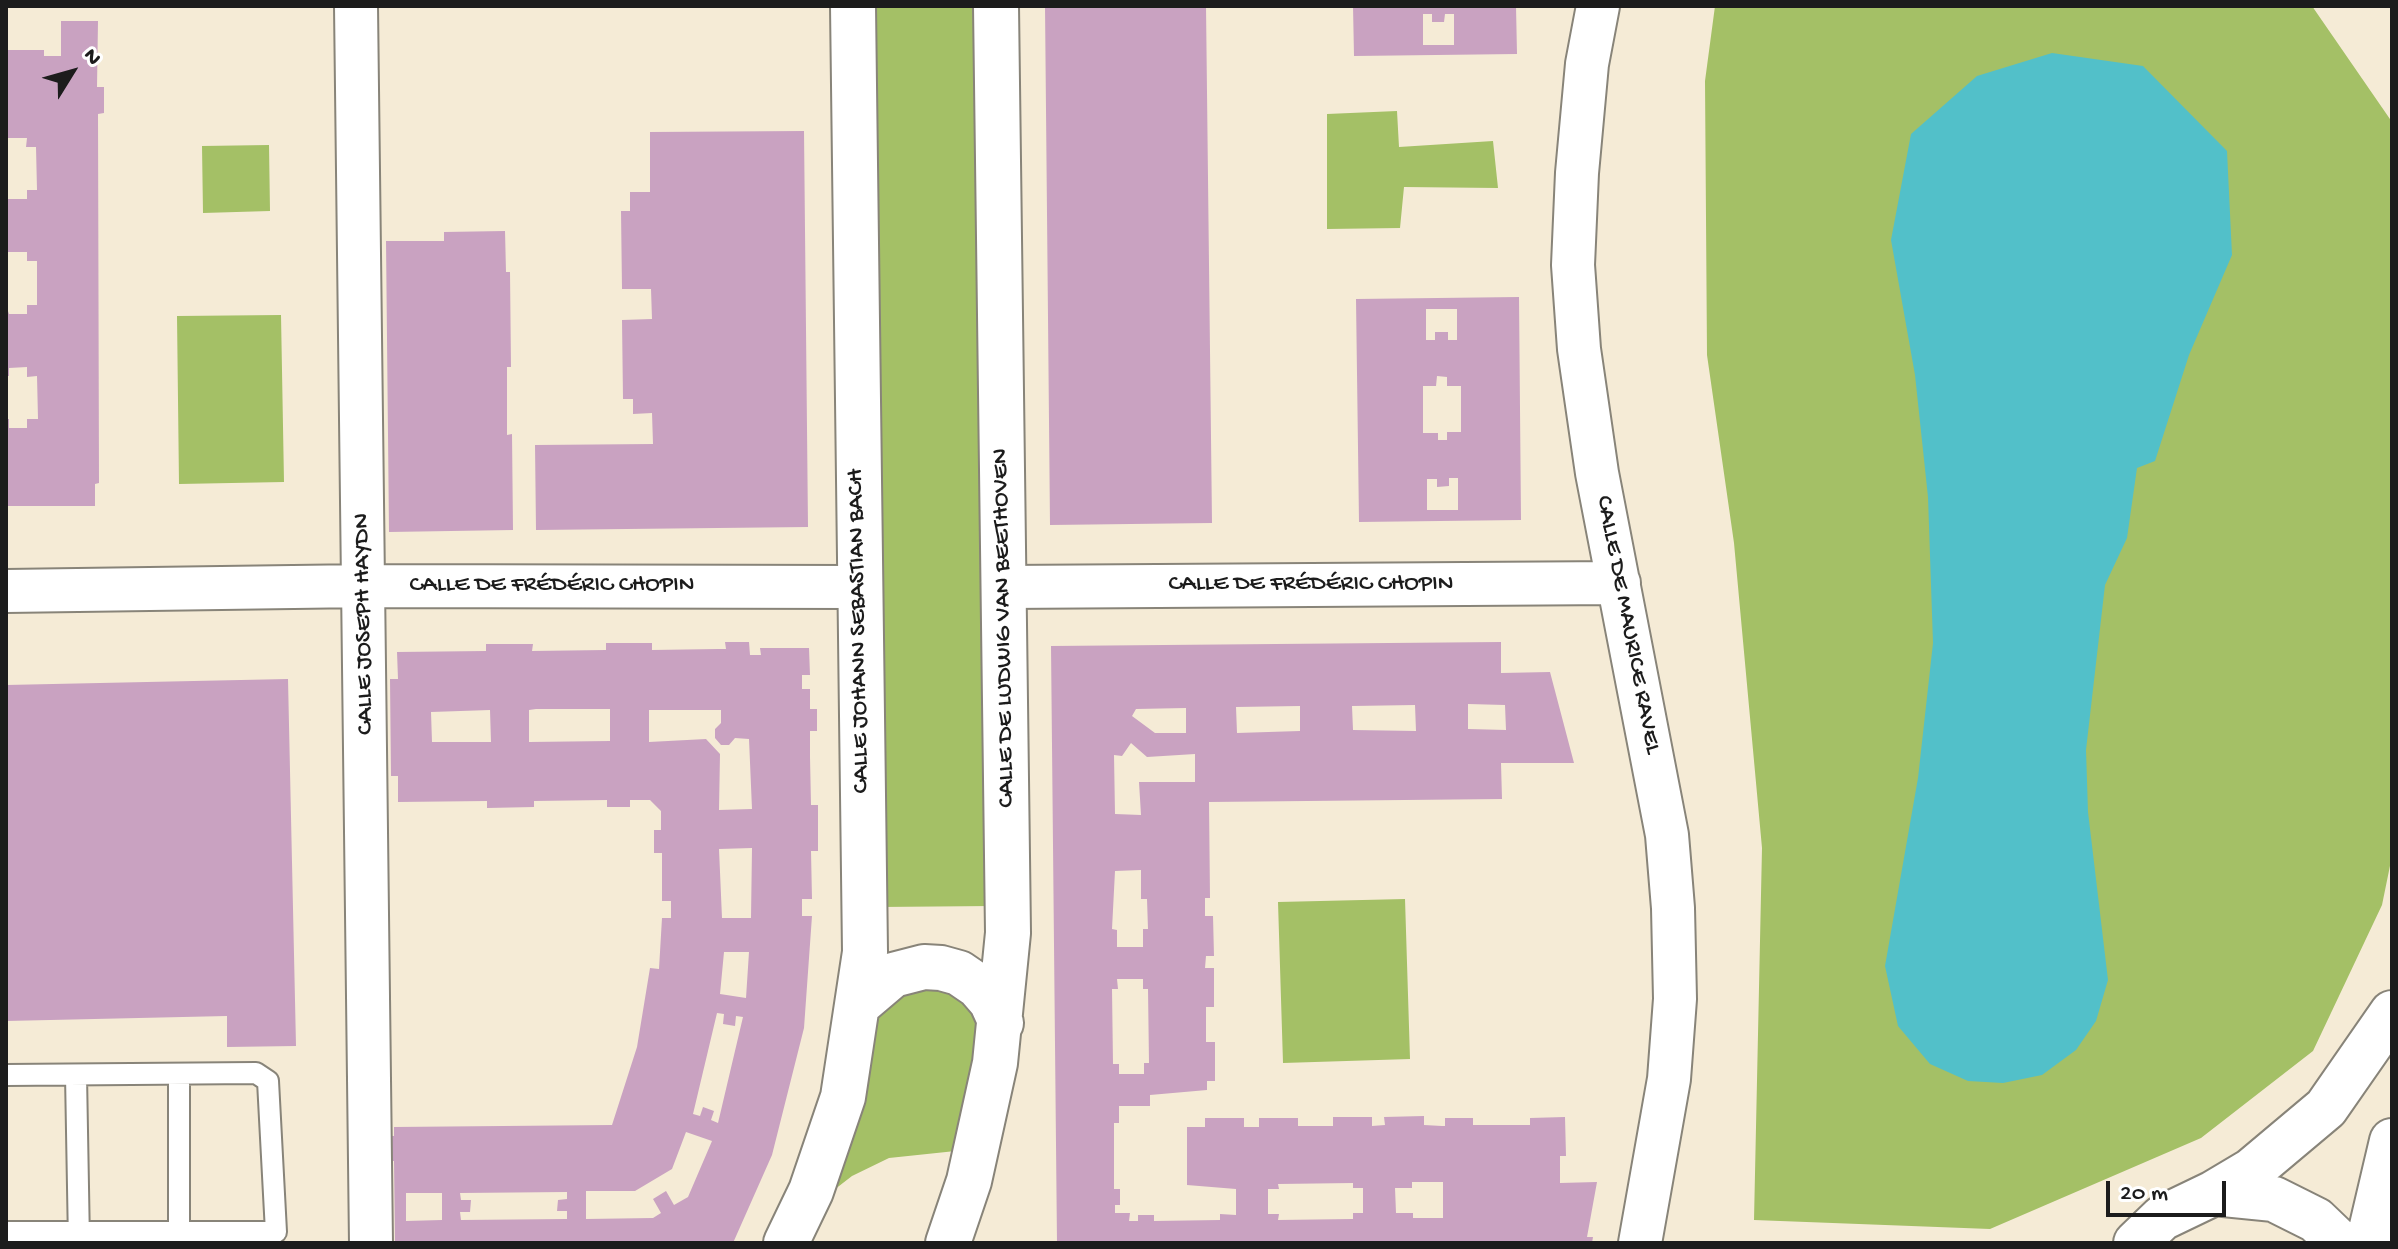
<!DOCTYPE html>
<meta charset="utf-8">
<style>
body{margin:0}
#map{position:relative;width:2398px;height:1249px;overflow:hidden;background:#f5ebd6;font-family:"Gochi Hand",sans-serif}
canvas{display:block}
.frame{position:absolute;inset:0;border:8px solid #1c1c1c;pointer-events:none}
.north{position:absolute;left:32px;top:32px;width:80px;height:80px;-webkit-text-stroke:6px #fff;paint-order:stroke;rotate:53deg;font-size:22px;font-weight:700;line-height:32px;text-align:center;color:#1c1c1c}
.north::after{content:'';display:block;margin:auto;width:28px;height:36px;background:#1c1c1c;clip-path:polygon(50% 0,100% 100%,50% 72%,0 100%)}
.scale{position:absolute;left:2106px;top:1181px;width:120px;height:36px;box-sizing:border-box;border:4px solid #1c1c1c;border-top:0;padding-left:10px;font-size:24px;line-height:28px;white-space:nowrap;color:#1c1c1c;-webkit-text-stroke:6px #fff;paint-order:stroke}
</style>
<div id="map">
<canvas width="2398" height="1249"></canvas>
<div class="frame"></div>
<div class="north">N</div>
<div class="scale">20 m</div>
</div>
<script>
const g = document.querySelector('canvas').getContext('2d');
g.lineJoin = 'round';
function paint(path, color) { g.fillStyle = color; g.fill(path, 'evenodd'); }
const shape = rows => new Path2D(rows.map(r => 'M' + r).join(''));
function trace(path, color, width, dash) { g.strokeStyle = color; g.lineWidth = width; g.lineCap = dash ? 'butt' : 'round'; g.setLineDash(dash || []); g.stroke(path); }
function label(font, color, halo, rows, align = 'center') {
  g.font = font + ' "Gochi Hand",sans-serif'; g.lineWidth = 8; g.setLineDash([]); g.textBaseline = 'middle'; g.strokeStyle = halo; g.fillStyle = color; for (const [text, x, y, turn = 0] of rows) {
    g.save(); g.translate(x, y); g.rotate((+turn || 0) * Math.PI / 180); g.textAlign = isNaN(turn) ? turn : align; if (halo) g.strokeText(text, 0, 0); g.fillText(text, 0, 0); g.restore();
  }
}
paint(shape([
 [869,6,982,6,992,906,879,907],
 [1715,6,2312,6,2392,122,2392,856,2382,905,2313,1051,2201,1138,1990,1229,1754,1220,1762,848,1734,543,1707,355,1705,81],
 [1397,111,1399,147,1493,141,1498,188,1404,187,1400,228,1327,229,1327,114],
 [269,145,270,211,203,213,202,146],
 [281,315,284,482,179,484,177,316],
 [1405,899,1410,1059,1283,1063,1278,902],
 [938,978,983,1013,965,1150,889,1158,852,1176,821,1200,874,1009]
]), '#a4c066');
paint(shape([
 [2052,53,2143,66,2227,151,2232,255,2189,355,2155,461,2137,468,2127,538,2105,585,2086,750,2088,812,2108,980,2096,1021,2076,1050,2042,1075,2003,1083,1968,1081,1930,1064,1898,1026,1885,966,1918,778,1933,643,1928,497,1915,375,1891,240,1911,134,1977,76]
]), '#52c0c9');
paint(shape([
 [1045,6,1206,6,1212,523,1050,525],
 [1353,6,1516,6,1517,54,1354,56],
 [1423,14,1432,14,1432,22,1444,22,1445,14,1454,14,1454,45,1423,45],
 [61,21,98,21,97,87,104,87,104,113,98,114,99,483,95,484,95,506,6,506,6,419,9,419,9,428,27,428,27,419,38,419,37,376,27,377,27,367,9,368,9,376,6,376,6,305,9,314,27,314,27,305,37,305,37,261,27,261,27,252,6,252,6,199,27,199,27,190,37,190,36,147,26,147,27,138,6,138,6,50,44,50,44,56,61,56],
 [804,131,808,527,536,530,535,445,653,444,652,413,633,414,633,399,623,399,622,320,652,319,651,289,622,289,621,211,630,211,630,192,650,192,650,132],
 [505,231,506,272,510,272,511,367,507,367,507,435,512,434,513,530,389,532,386,241,444,241,444,232],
 [1519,297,1521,520,1359,522,1356,299],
 [1426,309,1457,309,1457,340,1448,340,1448,332,1435,332,1435,340,1426,340],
 [1437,376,1447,377,1447,386,1461,386,1461,432,1447,432,1447,440,1438,440,1438,433,1423,433,1423,386,1436,386],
 [1449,478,1458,478,1458,510,1427,510,1427,479,1437,479,1437,487,1449,486],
 [725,642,749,642,750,655,761,655,760,648,809,648,810,675,802,675,802,689,810,689,810,709,817,709,817,731,810,731,810,757,811,805,818,805,818,851,811,851,812,899,802,899,802,916,812,916,804,1028,772,1155,733,1243,395,1243,394,1161,385,1161,385,1136,394,1136,394,1127,612,1125,637,1047,650,968,659,969,662,918,671,918,671,901,662,901,662,853,654,853,654,830,661,830,661,811,650,800,630,800,630,807,607,807,607,800,534,801,534,807,487,808,487,801,398,802,398,776,391,776,390,679,398,679,397,652,486,651,486,644,533,644,532,651,606,650,606,643,652,643,652,650,718,649,726,649],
 [536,709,610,709,610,741,529,742,529,710],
 [490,710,491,742,432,742,431,712],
 [649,710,721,710,721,723,715,729,715,738,721,745,729,745,735,738,749,739,752,809,719,810,720,754,706,739,649,742],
 [752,848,751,918,722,918,719,849],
 [724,952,749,952,746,998,720,994],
 [717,1013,724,1014,723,1024,735,1026,736,1016,743,1017,718,1123,711,1120,714,1111,703,1107,700,1116,693,1114],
 [686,1132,712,1141,688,1197,674,1205,666,1191,653,1199,661,1213,653,1218,586,1219,586,1191,635,1191,672,1169],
 [567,1192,567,1199,558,1200,557,1211,567,1211,567,1219,461,1220,460,1212,470,1212,471,1200,461,1200,460,1193],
 [406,1193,442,1193,442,1220,406,1221],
 [1501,642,1501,673,1550,672,1574,763,1501,763,1502,799,1209,802,1210,898,1205,898,1205,916,1213,916,1214,956,1206,956,1205,968,1214,968,1214,1007,1206,1007,1206,1042,1215,1042,1215,1081,1207,1081,1207,1090,1150,1095,1150,1106,1119,1106,1119,1123,1114,1123,1114,1189,1120,1189,1120,1205,1115,1205,1115,1213,1130,1213,1129,1221,1138,1221,1138,1215,1154,1215,1154,1221,1220,1220,1220,1214,1236,1215,1236,1189,1187,1185,1187,1127,1205,1127,1205,1118,1244,1118,1244,1127,1259,1127,1259,1118,1298,1118,1298,1126,1333,1126,1333,1117,1372,1117,1372,1126,1385,1125,1384,1117,1424,1116,1424,1125,1442,1126,1445,1126,1445,1118,1473,1118,1473,1125,1530,1125,1530,1118,1565,1117,1566,1156,1560,1156,1560,1183,1597,1182,1587,1237,1593,1237,1592,1243,1057,1243,1051,646],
 [1468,704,1505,705,1506,730,1468,729],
 [1415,705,1416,731,1353,730,1352,706],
 [1300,706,1300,731,1237,733,1236,707],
 [1186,708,1186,733,1155,733,1132,716,1136,709],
 [1131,743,1147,757,1195,754,1195,782,1139,782,1141,815,1115,814,1114,755,1122,756],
 [1141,870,1141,899,1147,899,1148,929,1143,929,1143,947,1117,947,1117,930,1112,929,1115,871],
 [1117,979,1143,979,1143,989,1148,989,1149,1063,1144,1063,1144,1074,1119,1074,1119,1064,1113,1064,1112,989,1118,989],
 [1412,1182,1443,1182,1443,1218,1413,1218,1413,1213,1396,1213,1395,1188,1412,1188],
 [1353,1183,1353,1188,1363,1188,1363,1213,1353,1213,1353,1219,1278,1220,1279,1214,1268,1214,1268,1189,1279,1189,1278,1184],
 [288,679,296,1046,227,1047,227,1016,6,1021,6,685]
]), '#c9a2c1');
const service = shape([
 [179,1074,179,1232],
 [6,1075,256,1073,268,1081,276,1232,6,1232],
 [76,1075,79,1243]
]);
const minor = shape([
 [356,6,371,1243],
 [1598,6,1587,64,1577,173,1573,265,1579,349,1597,473,1667,835,1673,908,1675,999,1669,1079,1640,1243],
 [1004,587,1619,583],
 [6,591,365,586,857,587]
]);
const tertiary = shape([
 [860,1003,893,975,924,967,941,968,959,973,978,986,991,1001,1001,1023],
 [786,1243,811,1191,843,1097,865,952,853,6],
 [948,1243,969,1181,995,1063,1008,933,996,6]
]);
const secondary = shape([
 [2214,1193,2251,1171,2326,1108,2392,1013],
 [2136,1243,2162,1218,2214,1193,2274,1199,2316,1220,2340,1243],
 [2368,1243,2392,1141]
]);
const trunk = shape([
 [2373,1228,2384,1243]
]);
trace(service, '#888479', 24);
trace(minor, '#888479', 46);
trace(tertiary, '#888479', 48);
trace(secondary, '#888479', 48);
trace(trunk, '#888479', 48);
trace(service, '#fff', 20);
trace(minor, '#fff', 42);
trace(tertiary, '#fff', 44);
trace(secondary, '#fff', 44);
trace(trunk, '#fff', 44);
label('24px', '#1c1c1c', '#fff', [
 ["CALLE DE FRÉDÉRIC CHOPIN",1311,585],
 ["CALLE DE FRÉDÉRIC CHOPIN",552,586],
 ["CALLE JOSEPH HAYDN",365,624,-91],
 ["CALLE DE MAURICE RAVEL",1627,625,79],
 ["CALLE DE LUDWIG VAN BEETHOVEN",1005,628,-91],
 ["CALLE JOHANN SEBASTIAN BACH",860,631,-91]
]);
</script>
